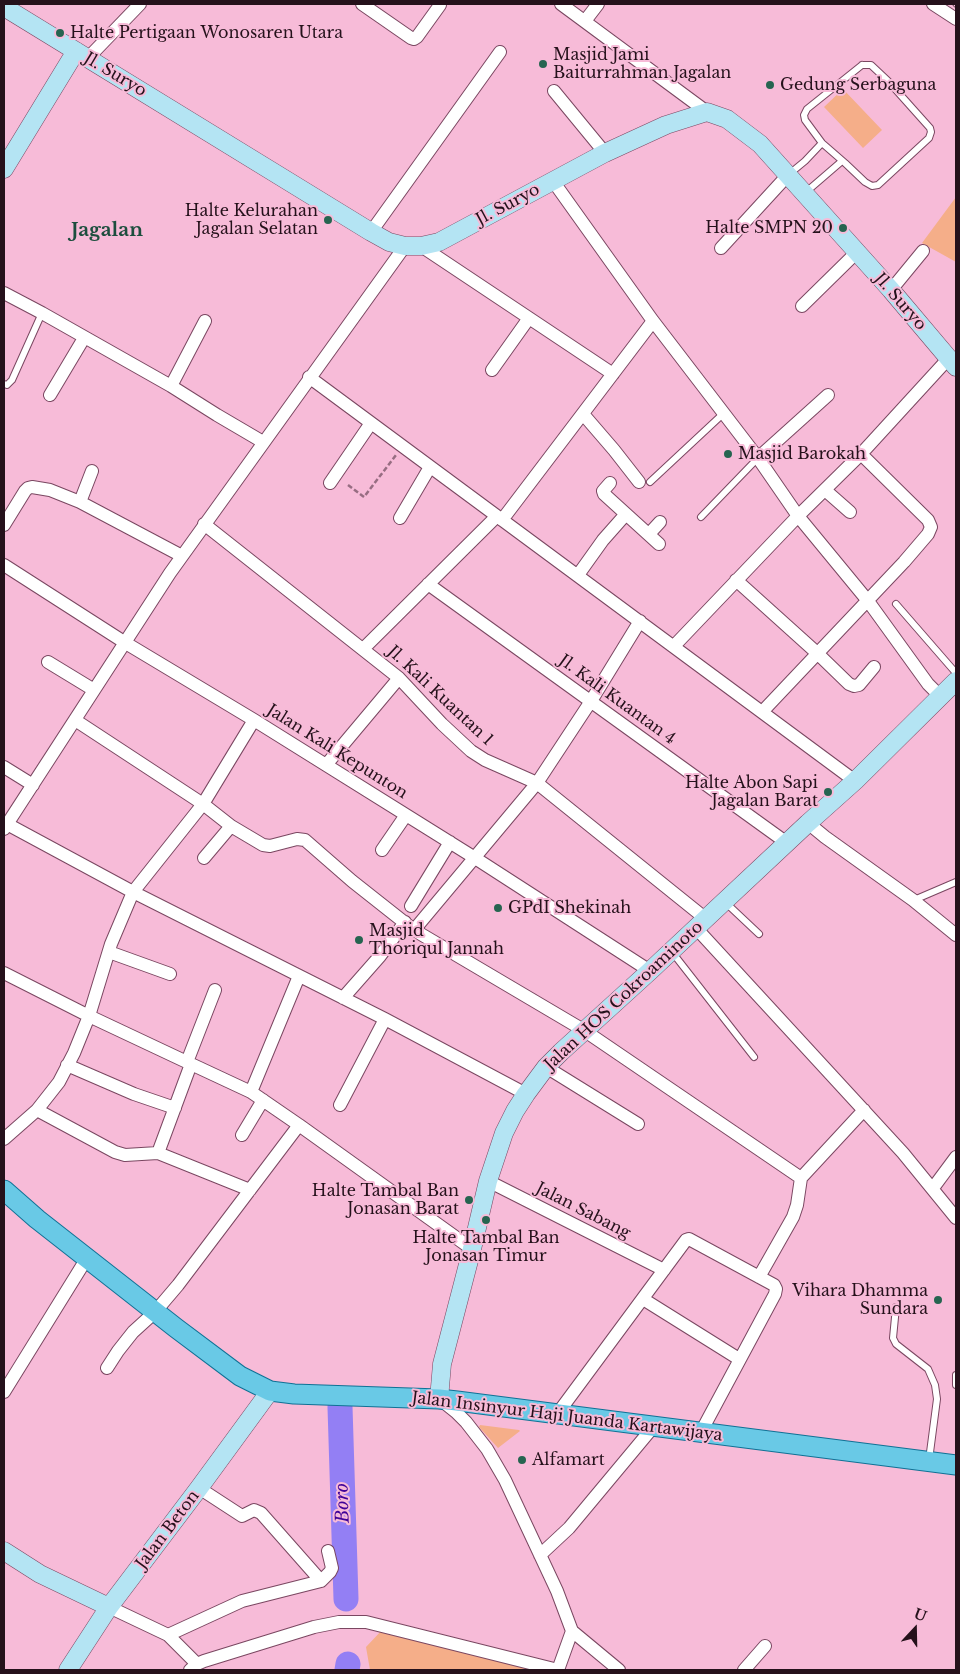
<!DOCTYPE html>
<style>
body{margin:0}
#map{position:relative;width:960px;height:1674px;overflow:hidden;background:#f7bbd8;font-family:"Libre Baskerville",serif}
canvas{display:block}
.frame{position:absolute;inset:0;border:5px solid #25111b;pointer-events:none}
.north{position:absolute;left:890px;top:1604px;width:50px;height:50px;-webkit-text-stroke:4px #f7bbd8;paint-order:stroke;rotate:21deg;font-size:14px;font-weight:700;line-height:20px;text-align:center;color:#25111b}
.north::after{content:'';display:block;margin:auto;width:18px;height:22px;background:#25111b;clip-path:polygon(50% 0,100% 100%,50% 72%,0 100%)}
</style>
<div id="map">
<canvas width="960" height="1674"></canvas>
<div class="frame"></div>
<div class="north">U</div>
</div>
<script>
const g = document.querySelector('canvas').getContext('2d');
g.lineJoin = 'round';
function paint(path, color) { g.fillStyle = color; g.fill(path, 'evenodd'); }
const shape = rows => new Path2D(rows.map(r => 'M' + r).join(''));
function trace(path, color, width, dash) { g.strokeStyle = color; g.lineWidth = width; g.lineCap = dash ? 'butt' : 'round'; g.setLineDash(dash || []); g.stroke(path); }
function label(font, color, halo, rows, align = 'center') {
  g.font = font + ' "Libre Baskerville",serif'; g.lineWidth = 4; g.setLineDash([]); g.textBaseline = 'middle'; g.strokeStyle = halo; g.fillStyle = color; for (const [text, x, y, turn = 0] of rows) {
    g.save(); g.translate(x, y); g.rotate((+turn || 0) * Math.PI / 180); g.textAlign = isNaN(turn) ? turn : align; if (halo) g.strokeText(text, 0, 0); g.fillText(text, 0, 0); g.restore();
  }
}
paint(shape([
 [843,89,882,130,863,148,824,107],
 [956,197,956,262,922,243],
 [480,1425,519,1430,520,1431,498,1448,479,1427],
 [383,1629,531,1670,370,1670,366,1647]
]), '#f5ae89');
trace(shape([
 [340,1407,346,1599],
 [347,1670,348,1664]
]), '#937ff4', 25);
const service = shape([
 [862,65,871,65,888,81,930,128,931,132,929,138,878,185,872,186,865,182,845,163,822,143,805,120,804,115,807,109,862,65],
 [788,175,805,161,822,143],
 [806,192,842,161],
 [4,384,7,385,12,380,42,313],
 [650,482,724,413],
 [701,517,758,458],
 [896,604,956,673],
 [914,900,956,882],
 [725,902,759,934],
 [672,952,754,1057],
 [896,1307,893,1338,896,1344,928,1369,935,1385,937,1399,929,1460],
 [956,1375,956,1385]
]);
const minor = shape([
 [362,4,411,38,414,39,417,37,440,5],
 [561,4,707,112],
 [933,4,956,19],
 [585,21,598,4],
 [88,58,140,4],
 [554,91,605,153],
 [553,181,653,321,758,458,798,516,868,601,928,684,941,697],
 [371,232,500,52],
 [421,246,613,374],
 [721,248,787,176],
 [891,290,923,251],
 [4,293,42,313,171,386,217,415,263,442],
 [802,306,857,252],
 [492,370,529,318],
 [309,377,855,781],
 [171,386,205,321],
 [50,395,84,338],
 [583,414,614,450,639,482],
 [758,458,828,395],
 [330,483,371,423],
 [610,483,603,491,604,494,659,544],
 [825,490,850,512],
 [80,502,92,471],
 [400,518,430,467],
 [502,520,653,321],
 [204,524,399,678,442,724,471,751,485,760,537,783,706,919],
 [4,525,25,491,28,488,32,487,50,490,80,502,182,556],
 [649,534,660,522],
 [4,565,124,642,254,720,475,858,650,971],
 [578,575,603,540,626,514],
 [736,580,817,653,849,684,854,686,859,685,874,667],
 [428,584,787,843],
 [674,646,798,516,861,454,948,359],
 [363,649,497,516],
 [48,662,94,690],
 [762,712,904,562,928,534,931,527,928,520,861,454],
 [326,765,399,678],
 [4,767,33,785],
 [808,823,825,837,913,900,956,935],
 [7,824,133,892,385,1019,526,1094],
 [231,826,263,845,270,846,297,839,305,840,352,881,414,930,585,1031,801,1178],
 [4,829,170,573,405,246],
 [382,850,406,815],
 [204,858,231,826,203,804,254,720],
 [411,906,450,842],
 [696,928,903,1153,956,1218],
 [414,930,537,783,591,701,640,621],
 [109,952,170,974],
 [4,973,89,1016,191,1064],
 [343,998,380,956,405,922],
 [187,1062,215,990],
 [67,1065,134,1094,175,1108],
 [546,1067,638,1124],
 [251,1092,299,976],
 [340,1105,385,1019],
 [37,1110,115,1152,125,1155,158,1153,250,1190],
 [242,1135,263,1100],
 [4,1139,37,1110,59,1082,74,1053,89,1016,111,944,133,892,203,804,75,720],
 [158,1153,191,1064,251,1092,299,1125],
 [488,1181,664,1270],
 [933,1188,956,1157],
 [759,1277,793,1217,797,1205,801,1178,864,1110],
 [643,1299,739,1359],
 [107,1368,118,1351,133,1332,155,1312,178,1285,299,1125,472,1249],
 [4,1392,87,1258],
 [441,1400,456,1412,466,1422,487,1449,505,1480,557,1591,572,1631,619,1670],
 [558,1413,686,1240,689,1239,774,1285,776,1289,775,1294,701,1432],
 [199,1488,242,1516,254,1510,261,1513,321,1581],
 [540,1555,569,1528,654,1426],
 [109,1607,168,1635,197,1664],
 [168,1635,242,1601,321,1581,330,1572,332,1568,328,1551],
 [190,1670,197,1664,204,1661,314,1627,339,1622,366,1622,558,1670,572,1631],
 [744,1670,765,1646]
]);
const secondary = shape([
 [4,7,371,232,389,242,405,246,421,246,439,242,605,153,666,125,707,112,727,119,760,144,891,290,956,367],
 [4,169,76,51],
 [439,1399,442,1364,472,1249,488,1181,504,1133,515,1111,526,1094,546,1067,561,1052,650,971,808,823,855,781,956,681],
 [4,1551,40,1574,109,1607],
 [68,1670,109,1607,199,1488,270,1391]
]);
const primary = shape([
 [4,1190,37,1219,176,1328,240,1376,270,1391,294,1394,439,1399,457,1401,956,1465]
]);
trace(service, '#7a4761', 8);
trace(minor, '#7a4761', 14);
trace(secondary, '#7a4761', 19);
trace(primary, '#107195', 21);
trace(shape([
 [348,485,364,497,396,455]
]), '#976d82', 2.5, [5, 2.5]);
trace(service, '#fff', 6);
trace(minor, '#fff', 12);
trace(secondary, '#b4e4f3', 18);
trace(primary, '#69c9e6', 19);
const rail = shape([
 [955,4,956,5]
]);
trace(rail, '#6a4959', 5.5);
trace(rail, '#f7bbd8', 4, [11]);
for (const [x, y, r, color] of [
 [60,33,5,"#266450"],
 [543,64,5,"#266450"],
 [770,85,5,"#266450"],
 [328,220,5,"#266450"],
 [843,228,5,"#266450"],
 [728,454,5,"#266450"],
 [828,792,5,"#266450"],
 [498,908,5,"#266450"],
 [359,940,5,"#266450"],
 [469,1200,5,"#266450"],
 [486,1220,5,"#266450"],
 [938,1300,5,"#266450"],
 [522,1460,5,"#266450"]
]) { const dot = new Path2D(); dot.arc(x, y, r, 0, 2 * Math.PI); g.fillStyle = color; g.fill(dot); trace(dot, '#f7bbd8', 2); }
label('16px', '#25111b', '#f7bbd8', [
 ["Halte Pertigaan Wonosaren Utara",70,33],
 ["Masjid Jami",553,55],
 ["Baiturrahman Jagalan",553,73],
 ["Gedung Serbaguna",780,85],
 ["Halte Kelurahan",318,211,"right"],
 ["Jagalan Selatan",318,229,"right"],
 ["Halte SMPN 20",833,228,"right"],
 ["Masjid Barokah",738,454],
 ["Halte Abon Sapi",818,783,"right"],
 ["Jagalan Barat",818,801,"right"],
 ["GPdI Shekinah",508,908],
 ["Masjid",369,931],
 ["Thoriqul Jannah",369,949],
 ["Halte Tambal Ban",459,1191,"right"],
 ["Jonasan Barat",459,1209,"right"],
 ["Halte Tambal Ban",486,1238,"center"],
 ["Jonasan Timur",486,1256,"center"],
 ["Vihara Dhamma",928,1291,"right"],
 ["Sundara",928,1309,"right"],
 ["Alfamart",532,1460]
], 'left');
label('16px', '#25111b', '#f7bbd8', [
 ["Jl. Suryo",115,75,31],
 ["Jl. Suryo",508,205,-28],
 ["Jl. Suryo",900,302,49],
 ["Jl. Kali Kuantan 1",440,696,43],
 ["Jl. Kali Kuantan 4",617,700,36],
 ["Jalan Kali Kepunton",337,752,32],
 ["Jalan HOS Cokroaminoto",624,996,-43],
 ["Jalan Sabang",583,1211,27],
 ["Jalan Insinyur Haji Juanda Kartawijaya",567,1417,7],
 ["Jalan Beton",168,1530,-53]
]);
label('italic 18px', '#400298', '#f7bbd8', [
 ["Boro",343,1503,-92]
]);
label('bold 19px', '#1d4e3e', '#f7bbd8', [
 ["Jagalan",107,231]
]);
</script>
